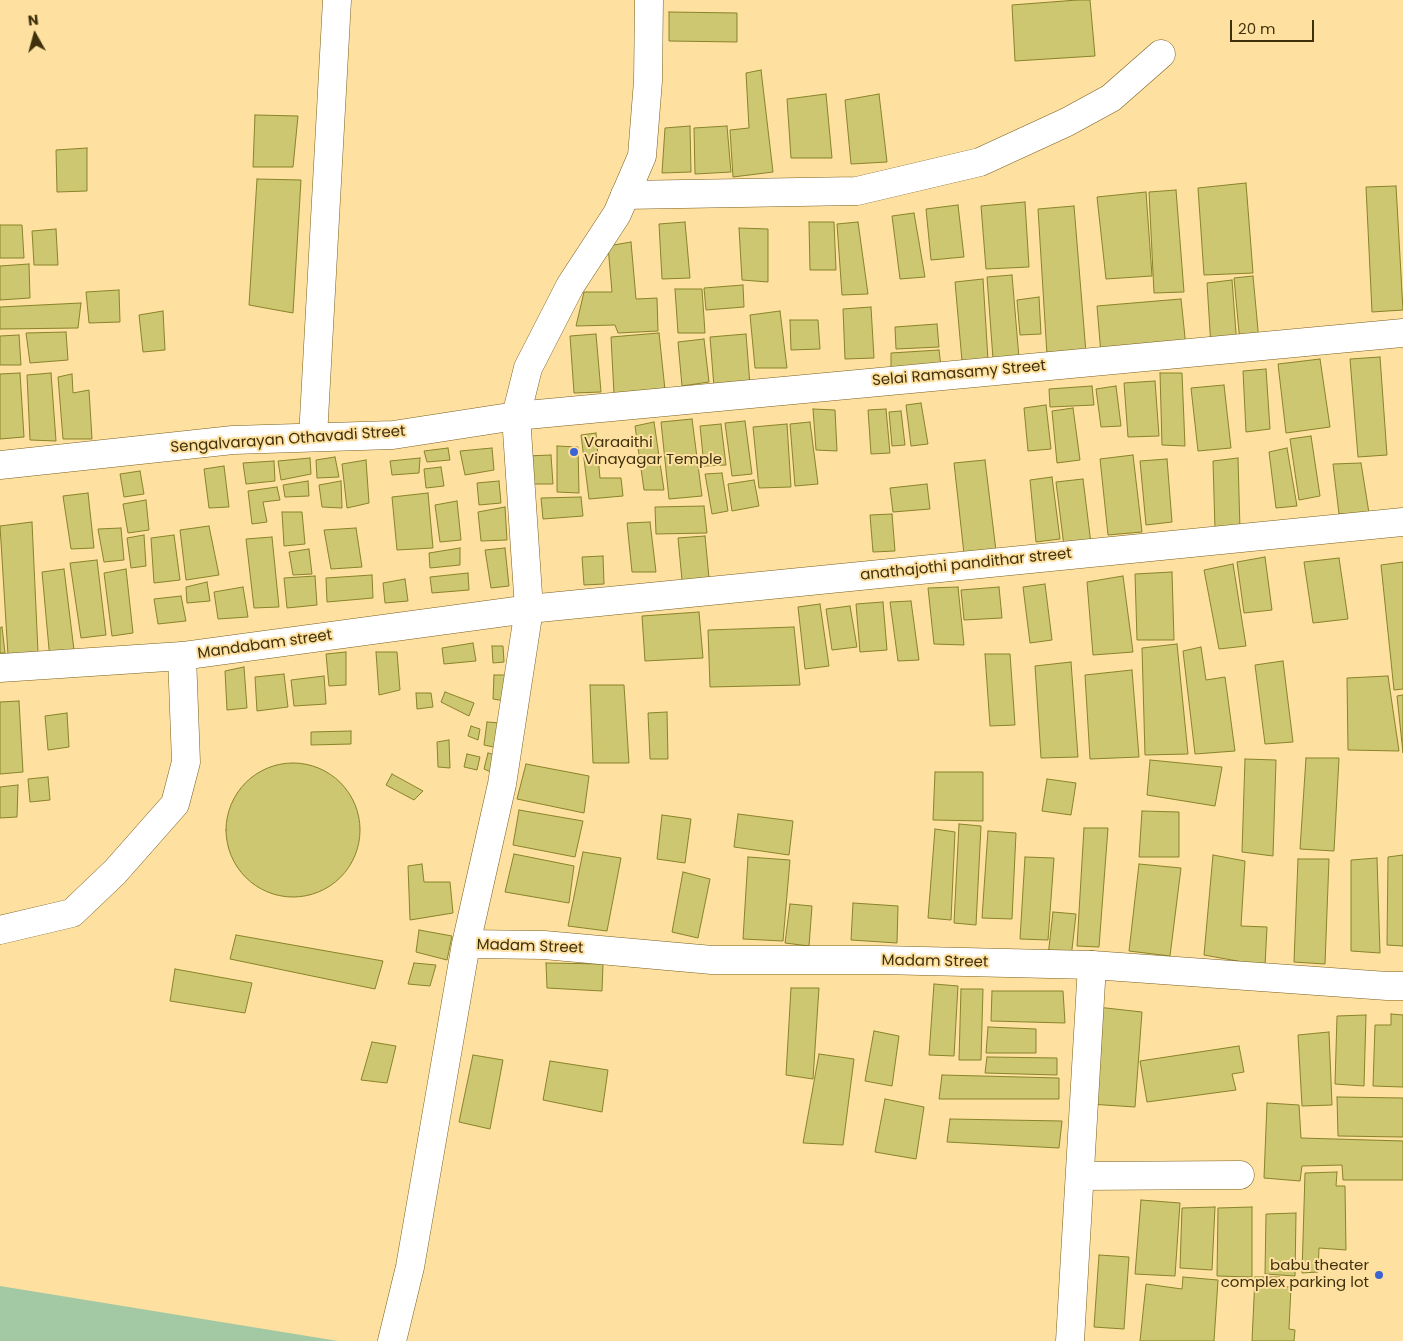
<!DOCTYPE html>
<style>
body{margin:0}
#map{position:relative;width:1403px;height:1341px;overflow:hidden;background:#fee0a0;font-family:Poppins,sans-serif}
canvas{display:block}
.north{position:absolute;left:10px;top:10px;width:50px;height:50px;-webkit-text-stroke:4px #fee0a0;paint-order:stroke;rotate:353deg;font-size:14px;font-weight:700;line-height:20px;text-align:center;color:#40310d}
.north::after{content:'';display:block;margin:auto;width:18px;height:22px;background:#40310d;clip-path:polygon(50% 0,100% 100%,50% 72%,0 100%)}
.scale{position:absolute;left:1230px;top:20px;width:84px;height:22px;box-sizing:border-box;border:2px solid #40310d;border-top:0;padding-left:6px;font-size:15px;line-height:18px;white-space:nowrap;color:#40310d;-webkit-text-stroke:4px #fee0a0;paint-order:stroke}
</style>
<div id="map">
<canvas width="1403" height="1341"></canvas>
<div class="north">N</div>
<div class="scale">20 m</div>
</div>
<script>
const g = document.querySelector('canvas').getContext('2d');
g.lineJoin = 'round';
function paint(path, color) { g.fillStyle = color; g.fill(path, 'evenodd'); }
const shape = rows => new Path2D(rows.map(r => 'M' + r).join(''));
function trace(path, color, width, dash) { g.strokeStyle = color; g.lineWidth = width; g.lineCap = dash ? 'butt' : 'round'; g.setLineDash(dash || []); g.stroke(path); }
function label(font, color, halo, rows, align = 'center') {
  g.font = font + ' Poppins,sans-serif'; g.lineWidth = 4; g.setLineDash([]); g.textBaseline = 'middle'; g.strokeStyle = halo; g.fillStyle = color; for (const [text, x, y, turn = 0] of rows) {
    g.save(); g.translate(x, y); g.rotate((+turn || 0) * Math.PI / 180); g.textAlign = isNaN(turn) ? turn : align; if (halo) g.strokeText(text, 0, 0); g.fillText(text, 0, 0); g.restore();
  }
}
paint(shape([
 [0,1286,338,1341,0,1341]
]), '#a3c8a4');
const building = shape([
 [1077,0,1090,0,1095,56,1015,61,1012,5,1077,0],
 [669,12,737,13,737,42,669,41,669,12],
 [761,70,773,172,733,177,730,130,749,128,746,73,761,70],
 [826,94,832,158,791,158,787,99,826,94],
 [879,94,887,162,851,164,845,100,879,94],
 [255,115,298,116,293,167,253,167,255,115],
 [690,126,691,172,662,173,665,128,690,126],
 [727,126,731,172,695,174,694,128,727,126],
 [87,148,87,191,57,192,56,150,87,148],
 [257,179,301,180,293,313,249,305,257,179],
 [1246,183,1253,273,1204,275,1198,188,1246,183],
 [1396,186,1403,310,1372,312,1366,187,1396,186],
 [1176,190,1184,292,1154,293,1149,192,1176,190],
 [1146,192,1152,276,1106,279,1097,197,1146,192],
 [1025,202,1029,267,986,269,981,206,1025,202],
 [958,205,964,257,931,260,926,209,958,205],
 [1074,206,1086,353,1047,355,1038,209,1074,206],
 [914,213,925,277,900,279,892,216,914,213],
 [685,222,690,278,662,279,659,224,685,222],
 [809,222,834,222,836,270,810,270,809,222],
 [858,222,868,294,842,295,837,224,858,222],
 [0,225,22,225,24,258,0,258,0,225],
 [739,228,768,229,768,282,742,280,739,228],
 [56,229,58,265,34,265,32,231,56,229],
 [631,242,636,299,657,298,658,331,618,333,615,325,576,326,584,292,612,292,608,246,631,242],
 [29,264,30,298,0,300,0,266,29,264],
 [1012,275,1019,358,993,359,987,277,1012,275],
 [1253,276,1259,341,1240,343,1234,278,1253,276],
 [983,279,988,360,962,361,955,282,983,279],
 [1232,280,1237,346,1211,347,1207,283,1232,280],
 [743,285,744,307,706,310,704,288,743,285],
 [675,289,702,289,705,333,678,333,675,289],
 [119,290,120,322,89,323,86,292,119,290],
 [1039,297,1041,334,1020,335,1017,300,1039,297],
 [1181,299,1186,347,1101,354,1097,306,1181,299],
 [81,303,78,328,0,329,0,307,81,303],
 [871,307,874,358,845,359,843,309,871,307],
 [163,311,165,350,143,352,139,315,163,311],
 [780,311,787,368,755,368,750,315,780,311],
 [790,320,818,320,820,349,791,350,790,320],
 [937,324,939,347,896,349,895,327,937,324],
 [66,332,68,360,30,363,26,333,66,332],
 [659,333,665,390,614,394,611,337,659,333],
 [596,334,601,392,574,393,570,336,596,334],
 [746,334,750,385,714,387,710,337,746,334],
 [19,335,21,365,0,365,0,336,19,335],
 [704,339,709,382,682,386,678,342,704,339],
 [939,350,941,367,891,370,891,353,939,350],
 [1380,357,1387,455,1358,457,1350,359,1380,357],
 [1320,359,1330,427,1286,433,1278,364,1320,359],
 [1266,369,1270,429,1246,432,1243,371,1266,369],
 [20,373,24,437,0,439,0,374,20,373],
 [51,373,56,441,30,440,27,375,51,373],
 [1160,373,1182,373,1185,446,1162,445,1160,373],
 [72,374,73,393,89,390,92,439,63,439,58,377,72,374],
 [1155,381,1159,436,1128,437,1124,383,1155,381],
 [1224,385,1231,448,1198,451,1191,388,1224,385],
 [1092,386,1094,405,1050,407,1049,389,1092,386],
 [1116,386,1121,426,1101,427,1096,389,1116,386],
 [921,403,928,444,911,446,906,405,921,403],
 [1046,405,1051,449,1028,451,1024,408,1046,405],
 [1073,408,1080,460,1057,463,1052,411,1073,408],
 [813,409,835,410,837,451,816,450,813,409],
 [886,409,890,453,871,454,868,410,886,409],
 [901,411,905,445,892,446,889,412,901,411],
 [692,419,702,496,669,499,661,422,692,419],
 [745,421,752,474,732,476,725,423,745,421],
 [654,422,664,490,644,490,635,426,654,422],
 [810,422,818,484,795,486,790,424,810,422],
 [721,424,726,465,704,466,700,426,721,424],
 [787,424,791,487,759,488,753,427,787,424],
 [596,433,600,478,621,478,623,496,589,499,581,435,596,433],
 [1311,436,1320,496,1299,500,1290,439,1311,436],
 [557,446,578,447,579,493,557,492,557,446],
 [448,448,450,460,427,462,424,451,448,448],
 [492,448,494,470,465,475,460,451,492,448],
 [1287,448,1297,506,1276,508,1269,452,1287,448],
 [551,455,553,484,529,484,527,456,551,455],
 [1133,455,1142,532,1108,535,1100,459,1133,455],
 [335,457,339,477,317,478,316,460,335,457],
 [310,458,311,474,281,480,278,461,310,458],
 [420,458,419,473,392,475,390,461,420,458],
 [1238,458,1240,530,1215,530,1213,461,1238,458],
 [1167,459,1172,522,1146,525,1140,461,1167,459],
 [366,460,369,503,347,508,342,464,366,460],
 [985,460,996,551,964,554,954,463,985,460],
 [274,461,275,481,246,484,243,463,274,461],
 [1361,463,1369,513,1339,514,1333,464,1361,463],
 [224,466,229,507,209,508,204,469,224,466],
 [441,467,444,486,426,488,424,469,441,467],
 [140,471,144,494,124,497,120,474,140,471],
 [722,473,728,511,712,514,705,474,722,473],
 [1052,477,1060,539,1036,542,1030,480,1052,477],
 [1083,479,1091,544,1064,546,1056,482,1083,479],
 [754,480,759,506,732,511,728,484,754,480],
 [308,481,309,496,285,497,283,485,308,481],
 [341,481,342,508,322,507,319,485,341,481],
 [499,481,501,503,479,505,477,483,499,481],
 [927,484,930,509,893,512,890,488,927,484],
 [277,487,280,500,263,502,267,522,252,524,248,491,277,487],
 [88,493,94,548,71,549,63,496,88,493],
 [428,493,433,548,397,550,392,497,428,493],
 [581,497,583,516,543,519,541,498,581,497],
 [146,500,149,530,128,533,123,504,146,500],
 [457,501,461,540,440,542,435,505,457,501],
 [704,506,707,533,656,534,655,507,704,506],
 [505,507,507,540,481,541,478,512,505,507],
 [282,512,302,512,305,544,284,546,282,512],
 [892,514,895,551,873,552,870,515,892,514],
 [32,522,38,652,8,655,0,526,32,522],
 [650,522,656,572,632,572,627,523,650,522],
 [209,526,219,575,186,580,180,530,209,526],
 [121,528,124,560,104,562,98,529,121,528],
 [356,528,362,567,331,569,324,530,356,528],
 [144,535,146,566,131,568,127,538,144,535],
 [174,535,180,580,154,583,151,538,174,535],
 [705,536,709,578,682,580,678,538,705,536],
 [272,537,279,607,254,608,246,539,272,537],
 [460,548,460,565,430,568,429,553,460,548],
 [505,548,509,586,491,588,485,550,505,548],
 [309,549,312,574,293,575,289,552,309,549],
 [603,556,604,584,584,585,582,557,603,556],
 [1265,557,1272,610,1244,613,1237,562,1265,557],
 [1339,558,1348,619,1313,623,1304,562,1339,558],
 [97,560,106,635,81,638,70,563,97,560],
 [1403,562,1403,689,1394,690,1381,565,1403,562],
 [1233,564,1246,646,1219,649,1204,570,1233,564],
 [64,569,75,658,50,660,42,572,64,569],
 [126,569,133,633,112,636,104,573,126,569],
 [1172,572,1174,640,1137,640,1135,574,1172,572],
 [468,573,469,590,432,593,430,577,468,573],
 [372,575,373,598,327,602,326,578,372,575],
 [315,576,317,605,287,608,284,578,315,576],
 [1123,576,1133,652,1093,655,1087,582,1123,576],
 [405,579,408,601,385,603,383,583,405,579],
 [207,582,210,601,187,603,186,587,207,582],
 [1045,584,1052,640,1030,643,1023,587,1045,584],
 [243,587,248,617,218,619,214,592,243,587],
 [958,587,964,645,934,644,928,588,958,587],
 [999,587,1002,618,964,620,961,590,999,587],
 [181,596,186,621,158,624,154,599,181,596],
 [911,601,919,660,898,661,890,602,911,601],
 [883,602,887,650,860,652,856,604,883,602],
 [820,604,829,666,805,669,798,607,820,604],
 [850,606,857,647,832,650,826,609,850,606],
 [699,612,703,658,645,661,642,616,699,612],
 [2,627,5,653,0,653,0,628,2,627],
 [794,627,800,685,710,687,708,630,794,627],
 [473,643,476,661,444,664,442,648,473,643],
 [1177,644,1188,754,1145,755,1142,648,1177,644],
 [492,646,503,646,504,662,493,663,492,646],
 [1201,647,1206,680,1225,677,1235,751,1195,754,1183,651,1201,647],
 [346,652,346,685,329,686,326,654,346,652],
 [376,652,397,652,400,690,379,695,376,652],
 [985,654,1010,654,1015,725,990,726,985,654],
 [1283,661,1293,742,1265,744,1255,665,1283,661],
 [1071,662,1078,757,1041,758,1035,666,1071,662],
 [244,667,247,708,227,710,225,671,244,667],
 [1132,670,1139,757,1090,759,1085,675,1132,670],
 [284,674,288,707,257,711,255,677,284,674],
 [494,675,507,675,505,701,493,699,494,675],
 [324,676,326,704,294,706,291,680,324,676],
 [1388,676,1399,751,1348,750,1347,678,1388,676],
 [590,685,624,685,629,763,593,763,590,685],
 [445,692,474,703,469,716,441,702,445,692],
 [416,693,431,693,433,707,417,709,416,693],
 [1403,695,1403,753,1397,696,1403,695],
 [19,701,23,772,0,774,0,702,19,701],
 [667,712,668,759,650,759,648,713,667,712],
 [67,713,69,747,48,750,45,716,67,713],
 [487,722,501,723,498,748,484,745,487,722],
 [471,726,480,729,478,740,468,736,471,726],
 [351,731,351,744,311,745,311,732,351,731],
 [449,740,450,768,438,767,437,742,449,740],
 [488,753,496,755,493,773,484,769,488,753],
 [467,754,480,757,477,770,464,767,467,754],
 [1306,758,1339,758,1334,851,1300,849,1306,758],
 [1245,759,1276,760,1273,856,1242,852,1245,759],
 [1150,760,1222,767,1215,806,1147,795,1150,760],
 '226 830a67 67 0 1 1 134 0a67 67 0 1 1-134 0Z',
 [526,764,589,776,584,813,517,799,526,764],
 [935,772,983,772,983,821,933,820,935,772],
 [392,774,423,791,414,800,386,785,392,774],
 [48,777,50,800,30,802,28,779,48,777],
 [1047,779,1076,783,1071,815,1042,811,1047,779],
 [18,785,17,817,0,818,0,787,18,785],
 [519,810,583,821,575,857,513,845,519,810],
 [1142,811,1179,812,1179,857,1139,857,1142,811],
 [738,814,793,821,789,855,734,847,738,814],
 [662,815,691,819,685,863,657,859,662,815],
 [959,824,981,826,976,925,954,923,959,824],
 [1084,828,1108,828,1099,947,1077,946,1084,828],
 [935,829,955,832,951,920,928,918,935,829],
 [988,831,1016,833,1012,919,982,918,988,831],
 [583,852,621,858,607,931,568,926,583,852],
 [514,854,574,866,569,903,505,892,514,854],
 [1213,855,1245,861,1241,926,1267,927,1265,966,1204,955,1213,855],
 [1403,855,1403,946,1387,945,1388,857,1403,855],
 [748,857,790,860,783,941,743,939,748,857],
 [1025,857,1054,858,1048,940,1020,939,1025,857],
 [1377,858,1380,953,1351,951,1351,860,1377,858],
 [1298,859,1329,859,1325,964,1294,962,1298,859],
 [422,864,424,882,450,882,453,913,410,920,408,866,422,864],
 [1139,864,1181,868,1170,956,1129,951,1139,864],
 [683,872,710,879,698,938,672,932,683,872],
 [853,903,898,906,897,943,851,940,853,903],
 [790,904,812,906,809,946,785,943,790,904],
 [1053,912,1076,914,1071,958,1048,956,1053,912],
 [419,930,452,936,447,960,416,952,419,930],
 [236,935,383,961,375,989,230,959,236,935],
 [414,963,436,965,430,986,408,984,414,963],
 [546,963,603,964,602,991,547,988,546,963],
 [175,969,252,983,245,1013,170,1001,175,969],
 [934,984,958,986,954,1056,929,1055,934,984],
 [791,988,819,988,813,1079,786,1075,791,988],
 [961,989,983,989,981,1060,959,1060,961,989],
 [992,991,1063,991,1065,1023,991,1021,992,991],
 [1097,1007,1142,1012,1135,1107,1089,1104,1097,1007],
 [1391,1014,1403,1015,1403,1087,1373,1086,1375,1025,1391,1025,1391,1014],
 [1366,1015,1364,1086,1335,1084,1337,1016,1366,1015],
 [988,1027,1036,1029,1036,1053,986,1053,988,1027],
 [874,1031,899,1036,892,1086,865,1081,874,1031],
 [1329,1032,1332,1105,1302,1106,1298,1035,1329,1032],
 [372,1042,396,1046,387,1083,361,1080,372,1042],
 [1239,1046,1244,1072,1232,1074,1236,1090,1147,1102,1140,1061,1239,1046],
 [819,1054,854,1059,843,1145,803,1143,819,1054],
 [473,1055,503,1060,490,1129,459,1122,473,1055],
 [987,1057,1057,1058,1057,1075,985,1073,987,1057],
 [550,1061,608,1070,602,1112,543,1100,550,1061],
 [942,1075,1059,1078,1059,1099,939,1099,942,1075],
 [1337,1097,1403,1098,1403,1137,1338,1136,1337,1097],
 [885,1099,924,1107,916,1159,875,1152,885,1099],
 [1267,1103,1299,1105,1301,1138,1403,1141,1403,1180,1343,1180,1342,1165,1302,1166,1300,1181,1264,1178,1267,1103],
 [950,1119,1062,1121,1059,1148,947,1142,950,1119],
 [1337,1172,1336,1186,1345,1186,1346,1250,1319,1248,1318,1272,1302,1273,1305,1173,1337,1172],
 [1141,1200,1180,1203,1175,1276,1135,1274,1141,1200],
 [1215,1207,1212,1270,1180,1268,1182,1208,1215,1207],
 [1252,1207,1252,1277,1217,1276,1218,1208,1252,1207],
 [1296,1213,1295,1276,1265,1274,1266,1214,1296,1213],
 [1099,1255,1129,1257,1124,1329,1094,1327,1099,1255],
 [1183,1277,1218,1280,1214,1341,1140,1341,1146,1284,1182,1289,1183,1277],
 [1255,1277,1280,1277,1280,1287,1291,1287,1289,1329,1295,1330,1294,1341,1252,1341,1255,1277]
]);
paint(building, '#ccc770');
trace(building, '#898329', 1);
const street = shape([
 [625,195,857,191,980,162,1067,122,1111,98,1161,54],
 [313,437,337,0],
 [0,465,233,440,393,435,516,416,1403,333],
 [0,668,182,656,529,609,1403,522],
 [0,930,72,913,115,872,175,804,186,762,182,656],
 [1080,1176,1240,1175],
 [1070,1341,1092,965]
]);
const secondary = shape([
 [466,944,544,945,712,960,880,960,1092,965,1387,986,1403,986],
 [392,1341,410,1267,466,944,502,784,529,609,516,416,528,368,570,286,617,214,642,156,648,81,649,0]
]);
trace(street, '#7a6020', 29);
trace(secondary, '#7a6020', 29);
trace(street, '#fff', 28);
trace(secondary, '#fff', 28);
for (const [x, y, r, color] of [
 [574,452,5,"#3b63d4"],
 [1379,1275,5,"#3b63d4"]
]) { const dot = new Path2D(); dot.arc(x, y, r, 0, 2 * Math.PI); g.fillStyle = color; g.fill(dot); trace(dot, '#fee0a0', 2); }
label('15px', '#40310d', '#fee0a0', [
 ["Selai Ramasamy Street",959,374,-5],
 ["Sengalvarayan Othavadi Street",288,440,-4],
 ["anathajothi pandithar street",966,565,-6],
 ["Mandabam street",265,645,-8],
 ["Madam Street",530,947,2],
 ["Madam Street",935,962,1]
]);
label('15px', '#40310d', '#fee0a0', [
 ["Varaaithi",584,443],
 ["Vinayagar Temple",584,460],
 ["babu theater",1369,1266,"right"],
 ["complex parking lot",1369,1283,"right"]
], 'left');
</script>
